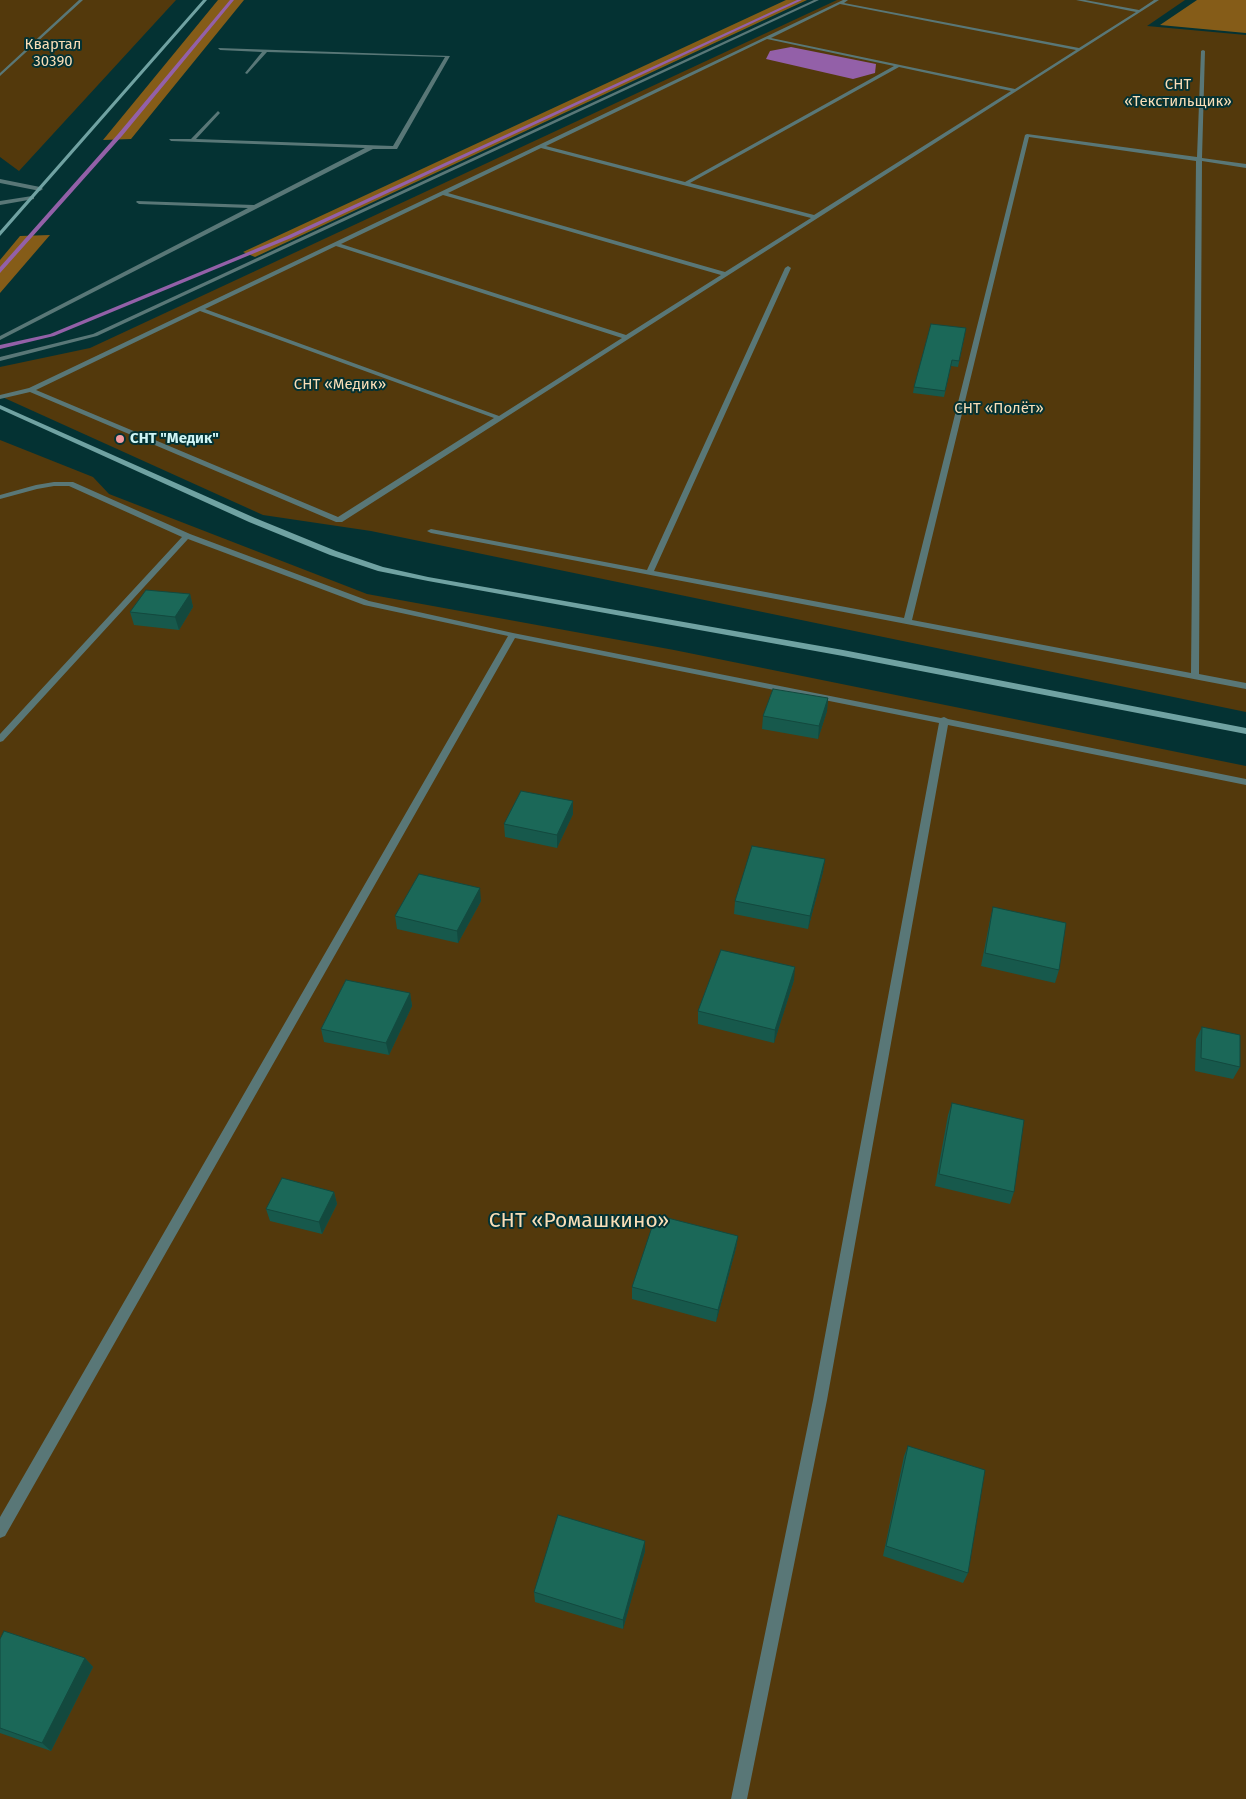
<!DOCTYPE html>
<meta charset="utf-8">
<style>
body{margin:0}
canvas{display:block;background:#043233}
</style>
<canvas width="1246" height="1799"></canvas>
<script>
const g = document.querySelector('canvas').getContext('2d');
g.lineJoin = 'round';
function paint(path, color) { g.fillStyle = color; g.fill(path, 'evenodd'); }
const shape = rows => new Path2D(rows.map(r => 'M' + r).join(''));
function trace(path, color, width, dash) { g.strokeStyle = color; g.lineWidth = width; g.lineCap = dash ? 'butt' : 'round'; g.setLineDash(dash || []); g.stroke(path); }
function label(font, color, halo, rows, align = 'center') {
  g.font = font + ' "Fira Sans",sans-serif'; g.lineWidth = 4; g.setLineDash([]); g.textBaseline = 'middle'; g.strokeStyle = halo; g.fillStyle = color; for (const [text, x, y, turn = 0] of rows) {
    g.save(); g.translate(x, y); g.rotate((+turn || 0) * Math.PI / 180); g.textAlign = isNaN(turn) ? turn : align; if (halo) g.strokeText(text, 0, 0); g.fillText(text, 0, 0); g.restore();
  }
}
paint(shape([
 [0,0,176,0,19,171,0,157],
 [837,0,1185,0,1147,26,1246,35,1246,712,371,531,263,515,0,396,0,367,90,348],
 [0,440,93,477,109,494,367,594,674,650,1246,766,1246,1799,0,1799]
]), '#53390c');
paint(shape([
 [218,0,244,0,131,139,103,140],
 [786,0,807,0,255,257,243,252],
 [1197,0,1246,0,1246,33,1160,25],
 [50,235,0,293,0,260,20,236]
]), '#855c18');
paint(shape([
 [791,47,876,64,875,73,853,79,766,59,770,51]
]), '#9360a8');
paint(shape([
 [230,0,234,0,122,136,0,273,0,267,118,134,230,0],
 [797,0,802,0,291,238,54,336,0,349,0,345,50,334,287,236,797,0]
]), '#9360a8');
paint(shape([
 [79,0,83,0,0,76,0,73,79,0],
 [814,0,819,0,97,336,0,361,0,357,93,334,814,0],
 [218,48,450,56,397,149,373,149,0,340,0,336,248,208,139,204,136,202,137,201,254,205,365,148,171,141,169,139,191,139,218,111,220,113,196,139,393,146,445,57,267,52,247,74,245,73,262,52,220,50,218,48]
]), '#597777');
paint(shape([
 [843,0,848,0,844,3,1079,48,1136,12,1076,0,1085,0,1139,10,1154,0,1159,0,342,522,336,522,30,392,0,399,0,395,29,388,843,0],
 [840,4,1076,50,1015,89,771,38,840,4],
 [767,39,894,66,685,182,546,146,767,39],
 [899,67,1011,91,814,215,690,183,899,67],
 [541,148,683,185,811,218,725,272,448,193,541,148],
 [443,195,721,275,626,335,341,244,443,195],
 [336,246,622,338,499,416,205,309,336,246],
 [200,311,494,418,338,517,36,390,200,311],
 [1203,50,1205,51,1202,158,1246,164,1246,168,1202,161,1199,674,1246,683,1246,689,431,533,427,531,431,529,647,570,785,268,788,266,791,268,654,571,904,618,1025,135,1027,134,1197,157,1201,51,1203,50],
 [1029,137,1196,161,1191,673,912,620,1029,137],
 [0,179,40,187,43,189,40,191,0,183,0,179],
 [32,196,34,197,34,199,0,205,0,201,32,196],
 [54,482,73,482,190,534,369,601,513,633,941,718,944,717,948,719,1246,779,1246,785,948,725,827,1400,747,1799,731,1799,813,1400,939,723,515,638,5,1536,0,1538,0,1517,508,636,364,605,188,539,3,741,0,742,0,734,182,537,69,486,54,486,37,489,0,499,0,495,36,485,54,482]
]), '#597777');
paint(shape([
 [203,0,207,0,0,236,0,231,203,0],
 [0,405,255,518,336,551,383,567,428,577,843,650,1246,728,1246,734,843,656,428,581,378,571,330,555,249,522,0,409,0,405]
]), '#70a2a2');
paint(shape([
 [965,334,958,367,951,366,944,397,913,393,914,387],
 [190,594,193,607,179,630,134,625,130,612],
 [828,698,827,711,818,739,762,729,763,716],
 [573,801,573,814,557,848,505,837,504,824],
 [825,859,823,872,808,929,734,914,735,901],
 [481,901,458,943,397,929,395,916],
 [993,907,1059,970,1055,983,981,966,990,920],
 [794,980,774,1043,698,1024,698,1011],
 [410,993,412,1006,389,1055,324,1042,321,1029],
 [1202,1027,1240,1067,1233,1079,1195,1071,1196,1039],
 [952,1103,1014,1192,1010,1204,935,1186,948,1115],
 [334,1192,337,1204,322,1234,270,1221,266,1209],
 [738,1236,736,1248,716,1322,632,1299,632,1287],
 [908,1446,968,1573,963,1583,883,1556,904,1456],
 [645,1551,623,1629,535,1602,534,1592],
 [0,1639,85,1658,93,1667,51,1751,0,1733]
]), '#17594c');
paint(shape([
 [190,594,193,607,179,630,175,617],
 [828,698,827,711,818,739,819,726],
 [573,801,573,814,557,848,557,835],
 [825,859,823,872,808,929,810,916],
 [480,888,481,901,458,943,457,931],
 [795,967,794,980,774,1043,775,1030],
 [410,993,412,1006,389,1055,386,1043],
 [334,1192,337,1204,322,1234,319,1222],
 [738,1236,736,1248,716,1322,718,1310],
 [645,1541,645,1551,623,1629,623,1620],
 [85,1658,93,1667,51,1751,42,1743]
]), '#13493e');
const building = shape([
 [931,324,966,328,959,361,952,360,945,391,914,387,931,324],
 [146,590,190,594,175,617,130,612,146,590],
 [773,689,828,698,819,726,763,716,773,689],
 [521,791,573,801,557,835,504,824,521,791],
 [752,846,825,859,810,916,735,901,752,846],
 [419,874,480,888,457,931,395,916,419,874],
 [993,907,1066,923,1059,970,985,953,993,907],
 [721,950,795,967,775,1030,698,1011,721,950],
 [346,980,410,993,386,1043,321,1029,346,980],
 [1202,1027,1240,1035,1240,1067,1201,1058,1202,1027],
 [952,1103,1024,1120,1014,1192,939,1174,952,1103],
 [282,1178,334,1192,319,1222,266,1209,282,1178],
 [656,1215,738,1236,718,1310,632,1287,656,1215],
 [908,1446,985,1470,968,1573,886,1546,908,1446],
 [558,1515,645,1541,623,1620,534,1592,558,1515],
 [4,1631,85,1658,42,1743,0,1728,0,1639,4,1631]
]);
paint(building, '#1b6858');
trace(building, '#13493e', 1);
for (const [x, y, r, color] of [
 [120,439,5,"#f49aa0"]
]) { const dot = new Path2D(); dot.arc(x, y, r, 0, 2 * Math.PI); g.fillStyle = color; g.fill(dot); trace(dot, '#043233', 2); }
label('15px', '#fadeb7', '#043233', [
 ["Квартал",53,45],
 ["30390",53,62],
 ["СНТ",1178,85],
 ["«Текстильщик»",1178,102],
 ["СНТ «Медик»",340,385],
 ["СНТ «Полёт»",999,409]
]);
label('bold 15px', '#d0f5f5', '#043233', [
 ["СНТ \"Медик\"",130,439]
], 'left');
label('21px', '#fadeb7', '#043233', [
 ["СНТ «Ромашкино»",579,1221]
]);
</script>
